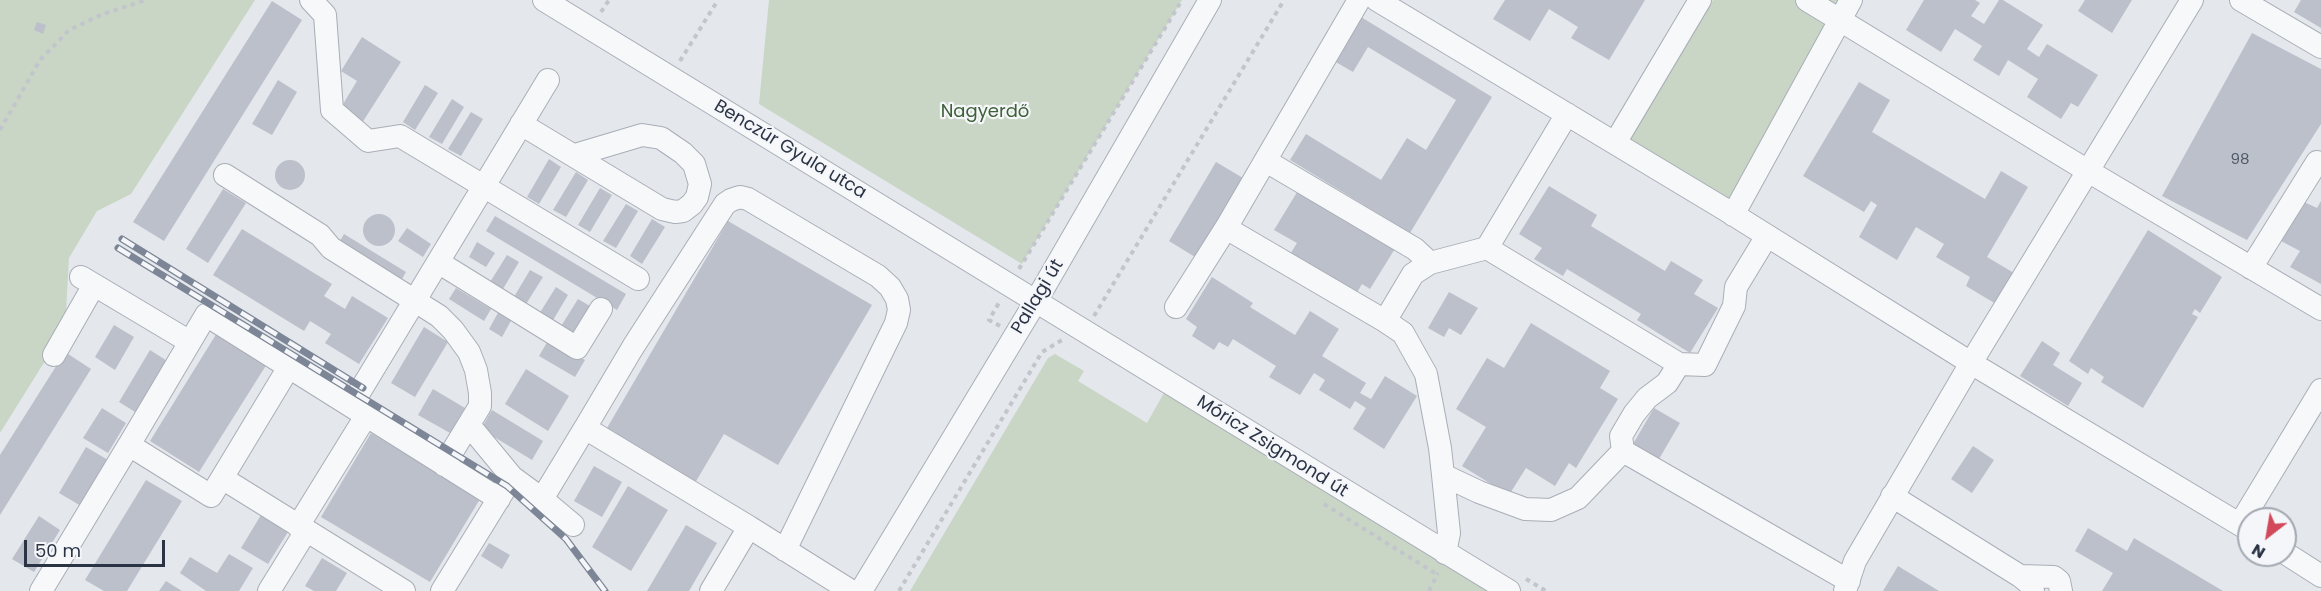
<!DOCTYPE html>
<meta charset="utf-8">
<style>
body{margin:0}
#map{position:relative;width:2321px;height:591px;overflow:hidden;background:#e4e7ec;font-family:Poppins,sans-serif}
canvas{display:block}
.north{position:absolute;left:2237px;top:507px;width:60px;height:60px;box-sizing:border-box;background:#f4f6f9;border:2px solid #a4a8b1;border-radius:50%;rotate:211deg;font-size:16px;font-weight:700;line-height:24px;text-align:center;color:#2b3445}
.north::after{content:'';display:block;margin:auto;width:21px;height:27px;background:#d1495b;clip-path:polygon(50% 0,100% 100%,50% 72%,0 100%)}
.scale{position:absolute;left:24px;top:540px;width:141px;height:27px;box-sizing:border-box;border:3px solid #2b3445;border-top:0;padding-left:8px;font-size:18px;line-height:21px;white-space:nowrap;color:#2b3445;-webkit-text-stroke:4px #f4f6f9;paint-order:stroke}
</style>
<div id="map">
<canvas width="2321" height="591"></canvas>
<div class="north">N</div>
<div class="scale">50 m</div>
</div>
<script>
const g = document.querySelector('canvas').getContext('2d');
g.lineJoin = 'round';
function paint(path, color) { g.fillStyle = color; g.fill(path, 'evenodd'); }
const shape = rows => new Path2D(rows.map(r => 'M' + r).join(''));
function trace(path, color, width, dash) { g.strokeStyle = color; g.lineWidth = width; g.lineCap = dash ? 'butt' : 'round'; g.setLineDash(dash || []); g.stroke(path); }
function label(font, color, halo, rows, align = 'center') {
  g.font = font + ' Poppins,sans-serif'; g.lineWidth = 4.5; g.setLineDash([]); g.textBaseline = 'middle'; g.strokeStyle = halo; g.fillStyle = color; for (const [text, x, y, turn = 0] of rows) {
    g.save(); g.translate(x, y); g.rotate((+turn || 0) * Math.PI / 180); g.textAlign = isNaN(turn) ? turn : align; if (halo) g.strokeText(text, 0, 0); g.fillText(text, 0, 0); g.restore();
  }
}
paint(shape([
 [0,0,255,0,131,194,97,211,69,258,65,329,0,433],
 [769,0,1182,0,1022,264,759,104],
 [1713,0,1852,0,1726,210,1624,149],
 [1055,354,1084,371,1078,381,1147,423,1165,391,1493,591,910,591,1048,358]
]), '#c9d6c5');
paint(shape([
 [1505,0,1645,0,1609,60,1571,38,1578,27,1549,9,1530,41,1493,19],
 [1924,0,1975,0,1980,3,1971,16,1984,24,1999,0,2003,0,2043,25,2027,49,2039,57,2047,44,2098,75,2078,107,2071,103,2061,119,2027,97,2038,79,2008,60,1999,76,1973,60,1982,46,1955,29,1941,52,1906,30],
 [2085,0,2132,0,2112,33,2078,11],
 [2301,0,2321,0,2321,28,2294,12],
 [272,1,302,20,164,241,133,222],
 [1361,17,1492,97,1410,233,1290,160,1306,134,1381,180,1407,138,1426,150,1456,100,1368,47,1353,72,1334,61],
 [37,22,46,25,43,34,34,30],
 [2252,33,2321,69,2321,124,2247,240,2162,196],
 [362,37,401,62,362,123,340,109,357,81,341,71],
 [278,80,297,92,272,135,252,124],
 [1859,82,1890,100,1872,132,1985,199,2001,171,2028,187,1987,257,2014,273,1996,304,1966,286,1970,277,1936,257,1944,244,1916,227,1897,260,1859,237,1877,205,1871,201,1864,212,1803,176],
 [425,85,438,93,415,130,403,122],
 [452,99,464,107,442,144,429,137],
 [471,112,483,119,461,156,448,149],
 [549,159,561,167,539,204,527,197],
 '275 175a15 15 0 1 1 30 0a15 15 0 1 1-30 0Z',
 [1216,162,1243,178,1195,257,1169,241],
 [576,172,588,180,566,217,553,210],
 [1549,186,1597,215,1591,226,1665,271,1671,261,1703,280,1694,294,1718,308,1690,353,1637,320,1641,314,1567,269,1563,276,1534,259,1542,248,1519,234],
 [600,188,612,195,590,232,578,225],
 [223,189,246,203,208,263,186,249],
 [1299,189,1396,247,1370,289,1362,284,1355,296,1289,256,1297,243,1274,230],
 [2302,201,2317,208,2321,201,2321,284,2290,267,2300,251,2281,241],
 [626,204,638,211,616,248,603,241],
 '363 230a16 16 0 1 1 32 0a16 16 0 1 1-32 0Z',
 [495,216,626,294,617,310,486,231],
 [652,219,665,227,642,264,630,256],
 [728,221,872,305,778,465,724,434,692,488,649,462,652,455,607,428],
 [407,228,431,244,423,257,398,241],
 [242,229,332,284,324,296,345,309,352,296,388,318,359,364,325,343,331,334,310,321,304,331,213,275],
 [2148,230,2222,277,2200,313,2195,309,2192,314,2198,317,2143,408,2101,382,2104,377,2091,368,2088,374,2069,361],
 [344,234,406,272,398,286,336,248],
 [477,242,495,253,486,267,469,257],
 [507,255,519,262,500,294,487,287],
 [530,270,543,277,523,309,511,302],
 [1212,277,1253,303,1250,307,1295,335,1310,311,1339,329,1322,356,1366,383,1360,393,1371,399,1385,376,1417,396,1384,449,1353,429,1366,408,1355,401,1350,409,1319,390,1325,380,1314,373,1300,395,1269,377,1276,366,1233,339,1228,347,1219,342,1214,350,1192,336,1197,327,1186,319],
 [556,287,568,295,549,327,536,319],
 [456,288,491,309,484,321,449,299],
 [1449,292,1478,308,1461,335,1449,328,1444,337,1428,328],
 [578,299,590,306,571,338,558,331],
 [499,311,512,319,502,337,489,329],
 [1531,323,1610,371,1600,388,1618,399,1576,468,1569,463,1555,486,1526,468,1509,495,1462,466,1486,427,1456,409,1487,358,1504,368],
 [114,325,134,337,115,370,95,357],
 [424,327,448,342,415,397,391,383],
 [220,328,270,359,199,472,150,441],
 [549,339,585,360,575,377,539,356],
 [2042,341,2060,353,2053,365,2082,383,2068,406,2020,376],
 [150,350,172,364,140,415,119,402],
 [65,352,91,369,0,515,0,455],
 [526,369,569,396,548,431,505,404],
 [433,389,465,408,450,433,418,415],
 [102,408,126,423,108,453,83,438],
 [1654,408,1680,423,1659,459,1633,444],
 [492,410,543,441,532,460,481,429],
 [371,433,480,499,430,582,321,517],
 [1973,446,1994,460,1972,493,1951,479],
 [86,447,108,460,81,506,59,493],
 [594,466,622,482,602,517,574,501],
 [146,480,182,501,127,591,104,591,85,580],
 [628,486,668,510,631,571,592,547],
 [261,515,288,532,268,564,241,548],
 [39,516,60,530,34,572,12,559],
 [686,525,717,543,689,591,647,591],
 [2088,528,2127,551,2134,538,2223,591,2102,591,2113,573,2075,551],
 [489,543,510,555,502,569,481,556],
 [229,554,253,568,239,591,206,591,180,573,190,557,217,573],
 [322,558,347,573,336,591,314,591,305,586],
 [1898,566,1939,591,1883,591],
 [166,581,182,591,159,591]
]), '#bbc0ca');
const minor = shape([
 [311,0,325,15,332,110,368,141,400,136,638,279],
 [544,0,1509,591],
 [1377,0,1726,210,1971,363,2249,530],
 [1807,0,2088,171,2321,309],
 [2241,0,2321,47],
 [1567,114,1487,248,1679,364,1667,383,1647,398,1634,414,1621,436,1623,451,1849,581],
 [521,124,662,209,675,212,683,211,692,204,697,197,700,184,694,164,683,153,661,138,642,135,575,155],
 [1615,143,1700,0],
 [1266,161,1415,249,1430,263],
 [225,175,320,235,331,248,439,316,453,330,469,352,476,370,480,393,480,406,444,465],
 [1733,215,1851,0],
 [1226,228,1359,0],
 [438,262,577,348,601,309],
 [2251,268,2317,162],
 [81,277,190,342],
 [1176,307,1226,228,1385,321,1413,274,1430,263,1487,248],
 [1385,321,1403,333,1426,374,1440,448,1443,475,1449,533,1445,553],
 [54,355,94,285],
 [1679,364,1705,365,1734,306,1736,287,1767,236],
 [351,406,548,80],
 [469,425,512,477],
 [585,428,633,347,725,204,731,200,740,197,748,199,878,276,890,287,897,299,899,310,896,323,785,550],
 [129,445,206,315,499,499],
 [1443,475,1479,492,1525,509,1551,510,1578,498,1623,451],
 [222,478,289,367],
 [1892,496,2020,576,2030,584,2033,591],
 [542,499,573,525],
 [2240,524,2321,390],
 [298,526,366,416],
 [749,527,851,591],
 [2285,553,2321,576],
 [2020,576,2054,577,2059,581,2061,591],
 [41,591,129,445,211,496,222,478,404,591],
 [269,591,306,531],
 [442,591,512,477,542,499,585,428,749,527,711,591],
 [861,591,1036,301,1210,0],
 [1845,591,1855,561,1971,363,2192,0]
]);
trace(minor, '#a9aeb7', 24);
trace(shape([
 [601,12,609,0],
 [680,61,718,0],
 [0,130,40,60,69,30,103,14,146,0],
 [1019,269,1182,0],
 [1094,316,1284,0],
 [1000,326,989,320,1000,301],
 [1324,504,1438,575],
 [1526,579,1546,591],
 [899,591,1042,352,1062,340],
 [1429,591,1438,573]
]), '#c2c5cb', 4, [4.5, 4.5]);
trace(minor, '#f7f8fa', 22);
const rail = shape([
 [122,239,363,388],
 [118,248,507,486,566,539,605,591]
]);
trace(rail, '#7d8696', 7);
trace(rail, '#f4f6f9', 4.5, [14]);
label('15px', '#4f5766', null, [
 ["98",2240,160]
]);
label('18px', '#3f6138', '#f4f6f9', [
 ["Nagyerdő",985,112]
]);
label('18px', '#2b3445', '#f4f6f9', [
 ["Benczúr Gyula utca",790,150,31],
 ["Pallagi út",1038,297,-59],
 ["Móricz Zsigmond út",1272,447,32]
]);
</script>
